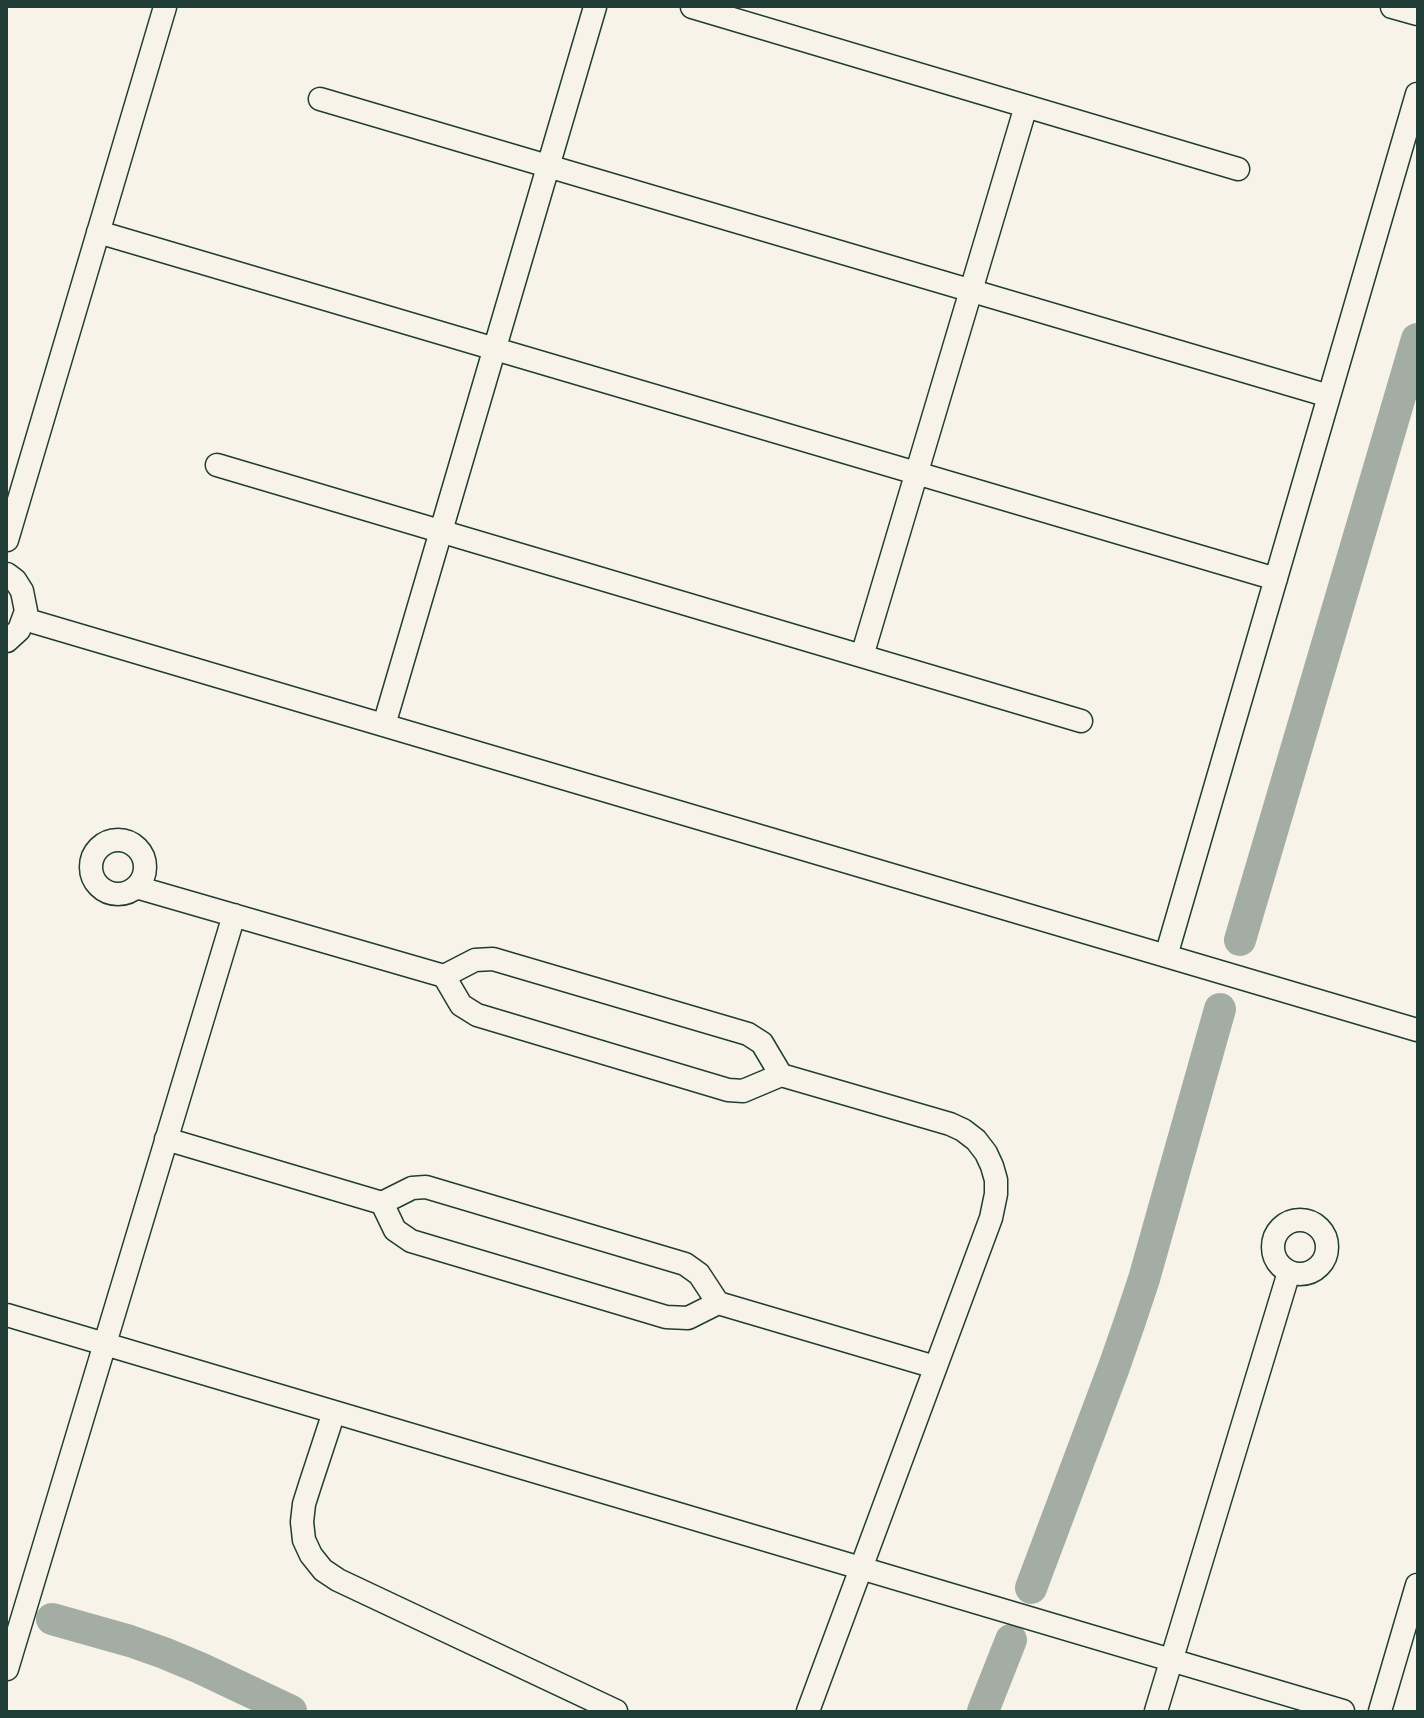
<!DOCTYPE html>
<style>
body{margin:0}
#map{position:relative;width:1424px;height:1718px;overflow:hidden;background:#f7f3e8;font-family:Sriracha,sans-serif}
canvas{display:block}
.frame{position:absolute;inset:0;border:8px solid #1f3d34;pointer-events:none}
</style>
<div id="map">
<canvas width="1424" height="1718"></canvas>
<div class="frame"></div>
</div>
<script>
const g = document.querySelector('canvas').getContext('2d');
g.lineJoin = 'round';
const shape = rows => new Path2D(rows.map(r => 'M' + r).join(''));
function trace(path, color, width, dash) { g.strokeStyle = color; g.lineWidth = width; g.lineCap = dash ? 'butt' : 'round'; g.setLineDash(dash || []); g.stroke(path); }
trace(shape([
 [1240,940,1417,339],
 [1031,1588,1114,1367,1130,1321,1144,1279,1220,1009],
 [52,1619,130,1641,164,1653,200,1668,291,1711],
 [983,1711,1011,1640]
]), '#a4ada3', 32);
const minor = shape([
 [692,7,1238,169],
 [1392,7,1417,14],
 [320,99,1329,396],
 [98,232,1276,579],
 [217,465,1081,721],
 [7,540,165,7],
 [7,574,15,580,22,591,26,611,19,630,7,641],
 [24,619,1417,1030],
 [862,656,1026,106],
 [384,725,595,7],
 '91 867a27 27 0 1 1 54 0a27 27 0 1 1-54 0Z',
 [136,887,444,976,461,1005,477,1015,728,1090,743,1091,781,1075,950,1124,963,1130,976,1140,986,1153,992,1166,996,1180,996,1194,991,1218,808,1711],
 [1166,956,1417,94],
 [444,976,475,960,493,959,748,1034,762,1043,781,1075],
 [166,1139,382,1203,412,1188,426,1187,685,1264,699,1274,718,1303,935,1367],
 [382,1203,395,1230,411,1241,666,1317,688,1318,718,1303],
 '1273 1247a27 27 0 1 1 54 0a27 27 0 1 1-54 0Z',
 [7,1315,1343,1711],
 [334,1412,310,1485,304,1504,302,1522,304,1540,311,1555,323,1570,338,1580,616,1711],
 [7,1669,234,915],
 [1156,1711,1289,1272],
 [1380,1711,1417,1585]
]);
trace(minor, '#1f3d34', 25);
trace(minor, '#f7f3e8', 22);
</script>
